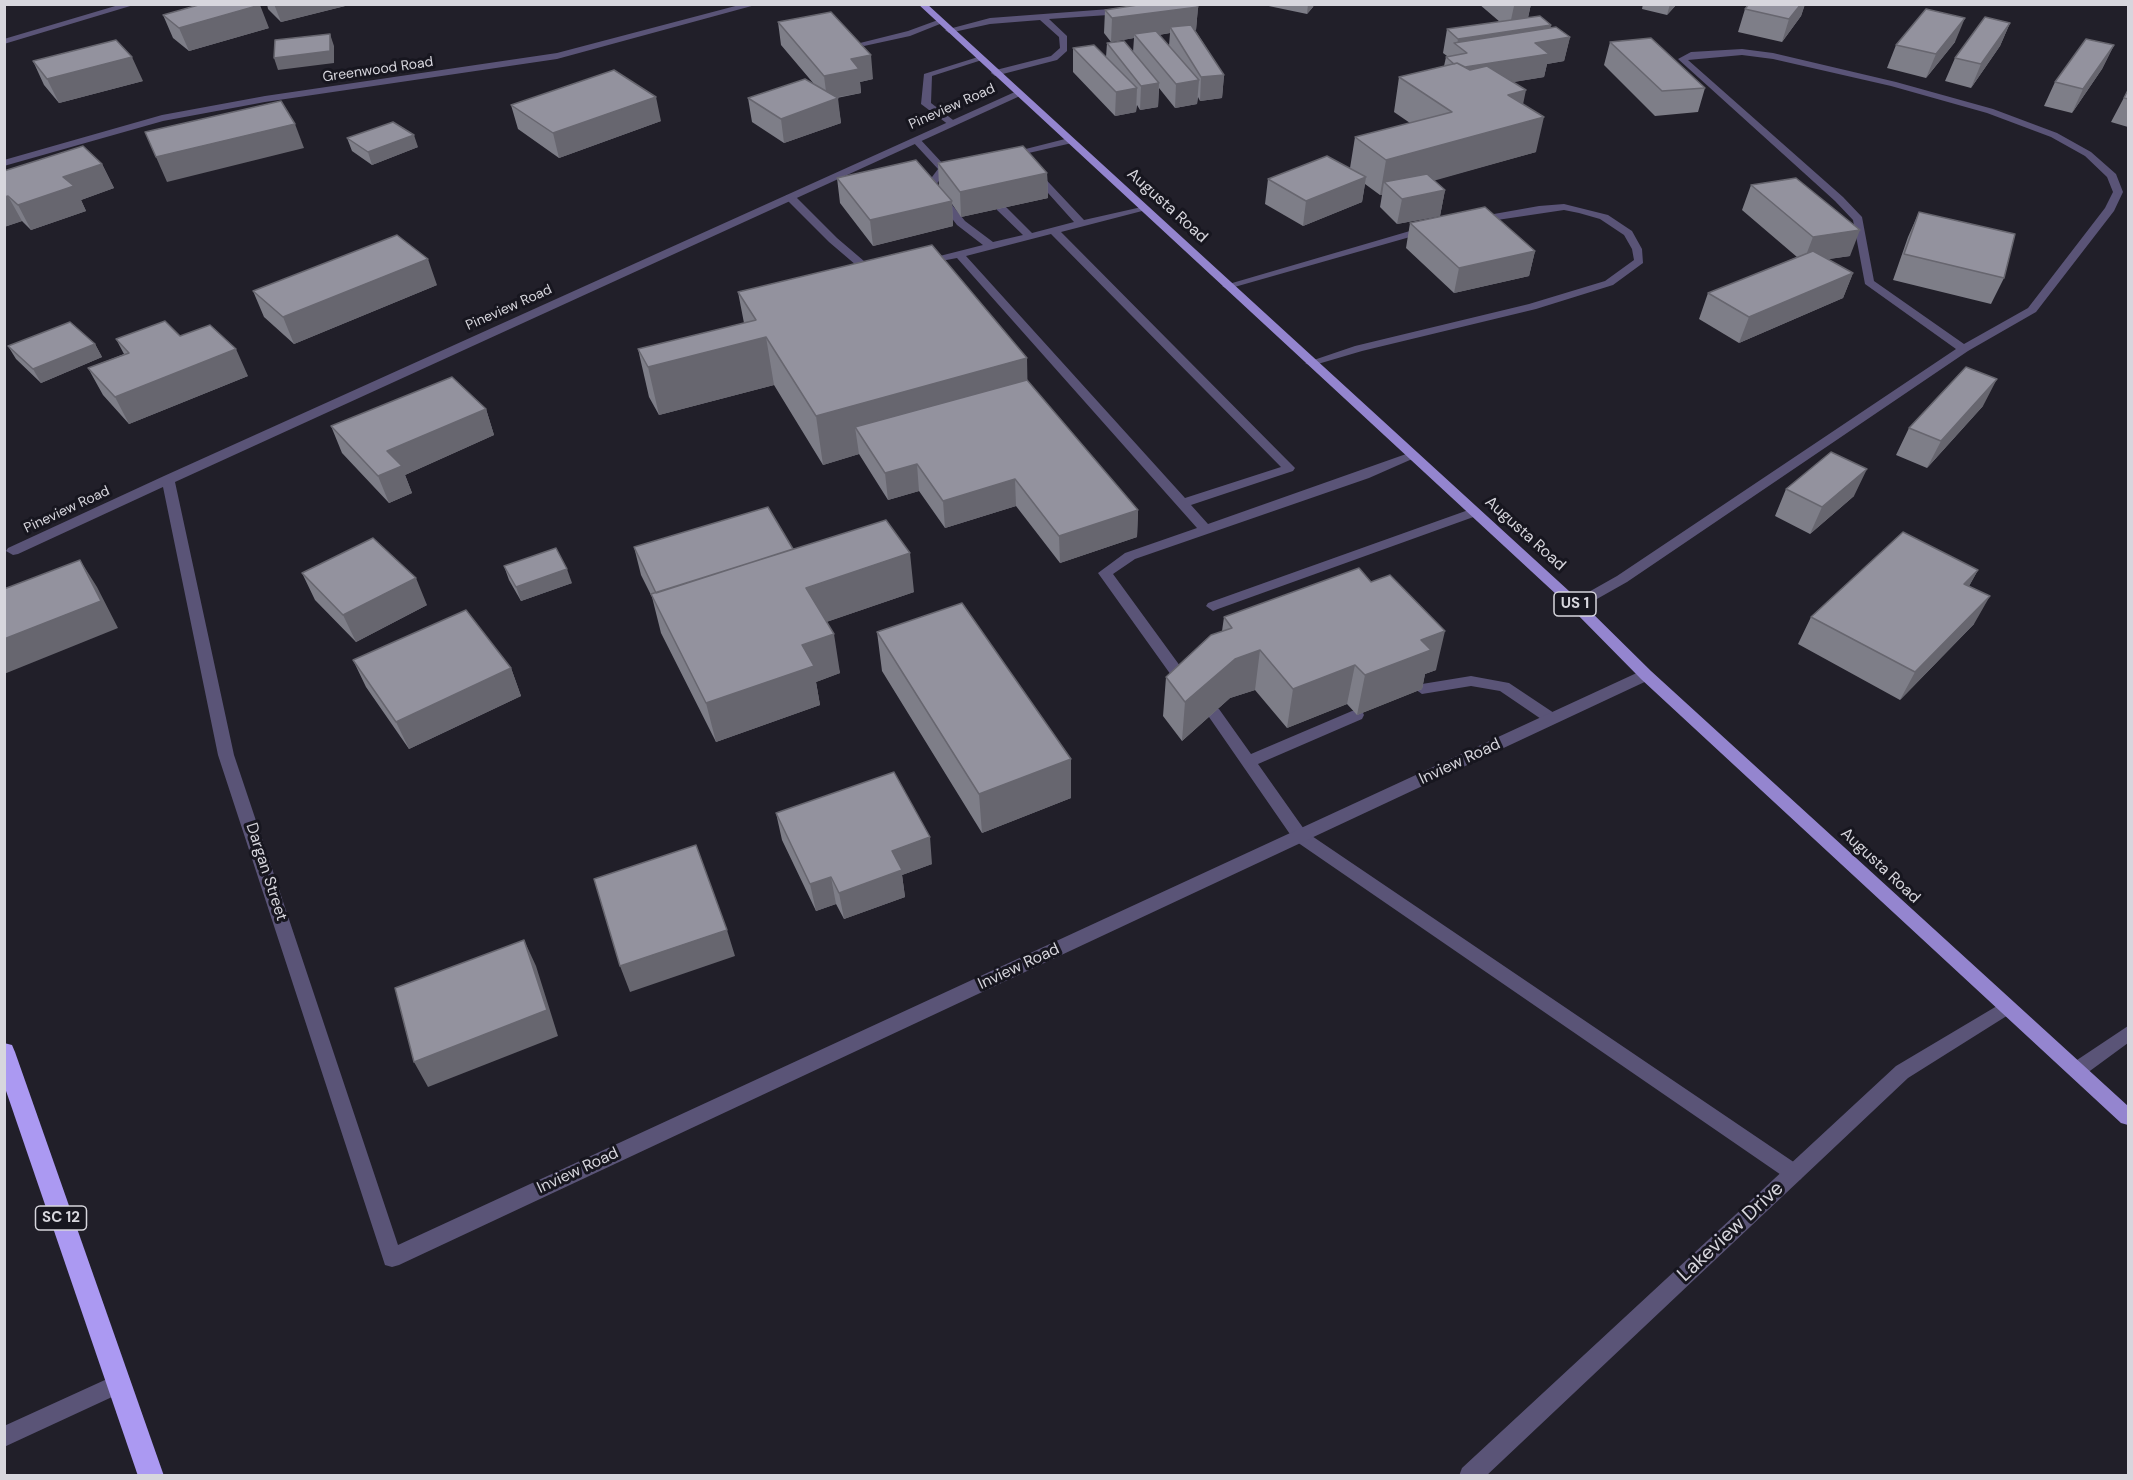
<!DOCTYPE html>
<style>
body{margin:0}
#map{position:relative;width:2133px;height:1480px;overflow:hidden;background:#211f29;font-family:"DM Sans",sans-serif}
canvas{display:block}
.frame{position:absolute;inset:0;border:6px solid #d7d6dd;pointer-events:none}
</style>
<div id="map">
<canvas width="2133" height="1480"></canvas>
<div class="frame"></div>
</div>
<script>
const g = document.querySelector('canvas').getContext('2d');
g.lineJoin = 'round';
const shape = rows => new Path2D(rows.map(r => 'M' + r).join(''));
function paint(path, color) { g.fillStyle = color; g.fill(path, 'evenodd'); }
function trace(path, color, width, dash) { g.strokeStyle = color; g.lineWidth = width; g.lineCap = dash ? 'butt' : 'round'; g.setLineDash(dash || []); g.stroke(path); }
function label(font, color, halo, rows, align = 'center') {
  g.font = font + ' "DM Sans",sans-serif'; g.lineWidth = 6; g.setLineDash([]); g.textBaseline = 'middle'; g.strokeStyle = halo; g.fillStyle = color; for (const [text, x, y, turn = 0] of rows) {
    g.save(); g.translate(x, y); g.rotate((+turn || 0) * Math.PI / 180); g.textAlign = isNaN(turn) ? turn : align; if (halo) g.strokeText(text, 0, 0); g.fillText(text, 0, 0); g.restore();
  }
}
paint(shape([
 [938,20,945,22,910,36,864,46,860,43,908,31,938,20],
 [1742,49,1773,53,1896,82,1993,109,2057,133,2091,152,2116,174,2123,192,2114,211,2036,312,1968,351,1627,582,1581,608,1571,608,1569,605,1571,602,1617,576,1956,349,1865,284,1853,220,1835,201,1678,59,1691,52,1742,49],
 [1742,55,1773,59,1891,86,1987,113,2051,137,2085,156,2107,177,2113,192,2105,208,2028,308,1964,344,1874,281,1862,217,1843,197,1688,60,1742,55],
 [978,57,985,59,932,76,931,103,957,123,949,125,921,104,924,74,978,57],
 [913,138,919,138,945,166,957,165,957,169,946,171,936,185,965,221,993,242,1023,235,997,210,997,206,1005,206,1032,233,1074,222,1031,174,1031,170,1034,169,1037,170,1084,220,1146,206,1146,210,1061,232,1295,468,1293,471,1191,505,1208,524,1409,453,1413,452,1419,456,1369,478,1135,559,1113,574,1191,681,1193,685,1191,689,1181,689,1098,573,1125,553,1197,528,957,258,920,265,920,261,983,245,957,225,926,185,938,169,913,142,913,138],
 [1051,234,1281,467,1185,498,966,256,1051,234],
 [1069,138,1072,139,1072,143,1007,158,1002,155,1069,138],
 [786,195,794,195,837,238,878,273,878,277,870,277,829,242,786,199,786,195],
 [1564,204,1608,215,1632,231,1642,249,1643,263,1613,285,1536,309,1362,351,1311,366,1305,363,1355,346,1529,304,1605,281,1634,260,1632,249,1624,235,1600,219,1579,213,1564,210,1477,223,1472,220,1477,217,1539,206,1564,204],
 [1427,226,1431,227,1431,231,1231,288,1227,289,1222,286,1427,226],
 [1474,508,1479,509,1480,512,1479,515,1218,609,1213,611,1206,606,1208,603,1474,508],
 [1471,676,1509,683,1557,715,1559,719,1552,724,1547,723,1500,691,1471,686,1422,694,1415,689,1422,684,1471,676],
 [1214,708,1219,709,1251,754,1352,711,1362,711,1364,715,1362,719,1258,764,1306,832,1801,1167,1803,1173,1801,1179,1794,1182,1787,1179,1294,840,1209,717,1207,713,1209,709,1214,708]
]), '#5a5477');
paint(shape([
 [122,4,137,4,4,44,4,39,122,4],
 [743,4,759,4,557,59,265,102,163,121,4,166,4,160,162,115,265,96,557,53,743,4],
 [1141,4,1159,4,1123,14,1049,19,1067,36,1067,51,1057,60,995,76,991,73,992,71,1051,56,1060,48,1059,37,1040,20,990,24,949,33,945,30,990,18,1123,8,1141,4],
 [1017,91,1022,94,1020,96,175,482,234,755,398,1245,1641,671,1646,670,1653,675,1651,679,399,1265,392,1267,385,1265,218,755,163,487,18,554,13,555,6,551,8,548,164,476,1017,91],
 [2007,1000,2013,1002,2016,1007,2013,1012,1908,1078,1486,1476,1459,1476,1462,1468,1896,1066,2007,1000],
 [2128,1026,2128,1043,2083,1076,2077,1078,2071,1076,2068,1070,2071,1064,2128,1026],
 [118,1374,125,1377,128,1384,125,1391,4,1447,4,1426,118,1374]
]), '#5a5477');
paint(shape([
 [918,4,927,4,1581,602,1651,671,2128,1106,2128,1125,2121,1123,1641,679,1571,608,918,4]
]), '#9485cf');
paint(shape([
 [4,1043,12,1045,15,1052,164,1476,138,1476,4,1085,4,1043]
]), '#ab99f2');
paint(shape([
 [267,4,353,4,281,22,268,9],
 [1259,4,1314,4,1313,7,1307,14],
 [1479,4,1531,4,1528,18,1551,25,1550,28,1570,37,1564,61,1547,64,1544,77,1513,82,1523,104,1536,152,1434,180,1445,190,1440,216,1397,224,1380,207,1382,195,1380,195,1365,184,1362,202,1303,226,1265,204,1268,179,1350,168,1355,137,1410,123,1394,112,1399,77,1444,66,1446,57,1447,56,1443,53,1447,29,1500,22],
 [1643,4,1677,4,1667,15,1642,9],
 [1749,4,1805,4,1801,16,1782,42,1738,32,1745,9],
 [1198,7,1196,30,1195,30,1224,75,1222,98,1200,101,1198,97,1197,104,1175,108,1159,88,1158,107,1140,110,1137,105,1136,112,1115,116,1073,72,1073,48,1106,57,1107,43,1133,52,1134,38,1111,42,1104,33,1105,10],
 [1170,33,1169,46,1159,35],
 [163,15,269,28,189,51,173,38],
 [778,22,873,79,860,82,861,93,837,98,841,123,784,143,752,122,748,98,814,84,781,45],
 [2010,23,2000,46,1971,88,1945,81,1955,58],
 [1610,42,1705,88,1698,112,1655,116,1604,65],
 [1955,42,1926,78,1887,68,1896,45],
 [2114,45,2102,69,2072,113,2044,106,2055,82],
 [33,61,143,81,59,103,44,85],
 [2128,90,2128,127,2111,122],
 [511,105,661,121,559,158,518,129],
 [347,138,418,147,372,165,352,151],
 [938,163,1047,173,1048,198,961,217,952,204,953,226,873,246,840,203,837,178,939,187],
 [102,164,114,188,81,200,86,211,31,230,22,221,4,227,4,171],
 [1751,185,1850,256,1828,259,1853,273,1843,298,1739,343,1699,319,1708,293,1797,257,1742,210],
 [1919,212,2004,278,1991,304,1893,280,1908,237],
 [1410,223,1535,251,1529,276,1454,293,1406,248],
 [437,285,294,344,264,317,253,291],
 [738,292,1027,380,1138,510,1137,537,1060,563,1016,506,945,528,919,491,888,500,859,454,823,465,774,385,659,415,649,397,638,349,744,323],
 [180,336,248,376,129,424,103,395,88,368,124,354,116,339],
 [95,344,102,357,41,383,16,359,8,346],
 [1983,406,1927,468,1896,455,1909,428],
 [486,409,494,435,405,475,412,493,389,503,342,453,331,426],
 [1786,489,1854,496,1810,534,1775,516],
 [634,547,793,549,914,592,826,622,840,673,816,682,820,705,716,742,661,633,652,597,641,575],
 [504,566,572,583,521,601,509,580],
 [1978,570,1969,586,1974,624,1900,700,1798,644,1811,617],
 [302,573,427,605,356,642,315,600],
 [1224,617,1436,670,1425,674,1422,689,1357,715,1347,704,1287,728,1255,690,1230,698,1182,741,1163,716,1166,677,1222,631],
 [877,632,1071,759,1071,798,982,833,882,671],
 [353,660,511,668,521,696,409,749,366,687],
 [776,813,932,864,902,875,905,897,844,919,836,904,816,911,782,840]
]), '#7e7e88');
paint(shape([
 [274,4,353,4,281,22],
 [1308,4,1314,4,1313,7,1307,14],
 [1521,4,1531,4,1526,26,1509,29,1514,6],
 [1670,4,1677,4,1667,15],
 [1801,4,1805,4,1801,16,1782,42,1789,19],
 [260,5,269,28,189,51,179,28],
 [1198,7,1196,30,1174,33,1170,27,1170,33,1138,38,1134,34,1134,38,1111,42,1112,18],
 [1965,18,1955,42,1926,78,1936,54],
 [2010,23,2000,46,1971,88,1981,64],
 [1551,25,1547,41,1570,37,1564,61,1547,64,1544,77,1454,92,1459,68,1467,53,1457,45,1458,39],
 [330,34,334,46,334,63,278,70,274,58],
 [2114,45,2102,69,2072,113,2083,89],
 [871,55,873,79,860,82,861,93,827,99,824,76,851,59],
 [132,57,143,81,59,103,47,79],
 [1224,75,1222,98,1200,101,1201,77],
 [1199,80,1197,104,1175,108,1176,84],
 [1159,83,1158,107,1140,110,1141,86],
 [1137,88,1136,112,1115,116,1116,92],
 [1526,90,1519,124,1544,117,1536,152,1394,192,1384,182,1382,195,1380,195,1386,160,1508,95],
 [656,97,661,121,559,158,553,133],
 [838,98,841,123,784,143,781,119],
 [295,124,304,148,167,182,156,157],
 [414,135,418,147,372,165,368,152],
 [102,164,114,188,81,200,86,211,31,230,18,205,63,177],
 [1047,173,1048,198,961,217,960,192],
 [1366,177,1362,202,1303,226,1306,201],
 [1445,190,1440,216,1397,224,1402,199],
 [8,196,22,221,4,227,4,197],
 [952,201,953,226,873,246,870,220],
 [1860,230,1850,256,1803,263,1813,237],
 [1535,251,1529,276,1454,293,1459,268],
 [428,259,437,285,294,344,283,317],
 [1853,273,1843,298,1739,343,1749,317],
 [766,337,774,385,659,415,648,367],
 [95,344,102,357,41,383,33,369],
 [236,349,248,376,129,424,115,397],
 [1027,358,1028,406,855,427,859,454,823,465,816,416],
 [1997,379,1983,406,1927,468,1941,441],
 [486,409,494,435,405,475,412,493,389,503,378,476,387,451],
 [917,464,919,491,888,500,885,473],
 [1867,469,1854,496,1810,534,1822,507],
 [1015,479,1016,506,945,528,943,501],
 [1138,510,1137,537,1060,563,1059,536],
 [910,553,914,592,812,627,806,588],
 [80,560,97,587,118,628,4,674,4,639],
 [567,569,572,583,521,601,516,587],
 [1978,570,1963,597,1964,584],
 [416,578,427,605,356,642,343,615],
 [1990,596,1974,624,1900,700,1915,672],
 [1445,631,1436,670,1425,674,1422,689,1357,715,1365,675,1421,640],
 [834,634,840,673,816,682,820,705,716,742,706,703,802,645],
 [1260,650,1255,690,1230,698,1182,741,1185,702,1235,659],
 [1355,665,1347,704,1287,728,1293,689],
 [511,668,521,696,409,749,396,722],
 [1071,759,1071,798,982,833,979,794],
 [930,837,932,864,902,875,905,897,844,919,839,893,892,851],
 [831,877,836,904,816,911,810,884],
 [727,930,735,956,630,992,620,966],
 [524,940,536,966,558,1036,428,1087,414,1062]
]), '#67666f');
const building = shape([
 [202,4,260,4,260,5,179,28,163,15,202,4],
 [1144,4,1196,4,1198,7,1112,18,1105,10,1144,4],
 [1749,4,1801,4,1789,19,1745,9,1749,4],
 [1926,9,1965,18,1936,54,1896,45,1926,9],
 [831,12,871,55,851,59,859,69,824,76,778,22,831,12],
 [1540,16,1551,25,1458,39,1447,29,1540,16],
 [1985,17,2010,23,1981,64,1955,58,1985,17],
 [1191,25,1224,75,1201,77,1170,27,1191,25],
 [1556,27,1570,37,1535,43,1549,54,1465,67,1457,63,1454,64,1446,57,1467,53,1454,43,1556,27],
 [1156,31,1199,80,1176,84,1134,34,1156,31],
 [330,34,330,51,274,58,275,40,330,34],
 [1651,38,1705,88,1662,91,1610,42,1651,38],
 [2086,39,2114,45,2083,89,2055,82,2086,39],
 [116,40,132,57,47,79,33,61,116,40],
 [1124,41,1159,83,1141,86,1107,43,1124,41],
 [1094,45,1137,88,1116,92,1073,48,1094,45],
 [1457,63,1470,70,1487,66,1526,90,1508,95,1544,117,1386,160,1355,137,1452,112,1399,77,1457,63],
 [614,70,656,97,553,133,511,105,614,70],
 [805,79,838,98,781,119,748,98,805,79],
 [2128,90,2128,99,2124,98,2128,90],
 [281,101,295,124,156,157,145,132,281,101],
 [393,122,414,135,368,152,347,138,393,122],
 [83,146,102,164,63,177,74,186,18,205,8,196,4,197,4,171,83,146],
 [1023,146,1047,173,960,192,938,163,1023,146],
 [1327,156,1366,177,1306,201,1268,179,1327,156],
 [916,160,952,201,870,220,837,178,916,160],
 [1427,174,1445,190,1402,199,1384,182,1427,174],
 [1796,178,1860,230,1813,237,1751,185,1796,178],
 [1485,207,1535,251,1459,268,1410,223,1485,207],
 [1919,212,2015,234,2004,278,1904,254,1919,212],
 [397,235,428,259,283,317,253,291,397,235],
 [932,245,1027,358,816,416,766,337,648,367,638,349,756,320,738,292,932,245],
 [1813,251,1853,273,1749,317,1708,293,1813,251],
 [165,321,180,336,210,325,236,349,115,397,88,368,129,353,116,339,165,321],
 [70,322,95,344,33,369,8,346,70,322],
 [1966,367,1997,379,1941,441,1909,428,1966,367],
 [452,377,486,409,387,451,402,466,378,476,331,426,452,377],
 [1027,380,1138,510,1059,536,1015,479,943,501,917,464,885,473,855,427,1027,380],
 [1831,452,1867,469,1822,507,1786,489,1831,452],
 [768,507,793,549,656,593,634,547,768,507],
 [886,520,910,553,806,588,834,634,802,645,814,666,706,703,651,594,886,520],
 [1903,532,1978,570,1964,584,1990,596,1915,672,1811,617,1903,532],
 [373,538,416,578,343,615,302,573,373,538],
 [556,548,567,569,516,587,504,566,556,548],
 [80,560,101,601,4,639,4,589,80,560],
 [1359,568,1371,582,1390,575,1445,631,1421,640,1431,650,1365,675,1355,665,1293,689,1260,650,1235,659,1185,702,1166,677,1211,635,1232,628,1224,617,1359,568],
 [962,603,1071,759,979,794,877,632,962,603],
 [466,610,511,668,396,722,353,660,466,610],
 [894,772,930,837,892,851,902,870,839,893,831,877,810,884,776,813,894,772],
 [696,845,727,930,620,966,594,879,696,845],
 [524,940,547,1010,414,1062,395,988,524,940]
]);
paint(building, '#93929e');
trace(building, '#67666f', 1.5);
label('14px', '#d7d6dd', '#17161f', [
 ["Greenwood Road",378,70,-8],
 ["Pineview Road",952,107,-24],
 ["Pineview Road",509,308,-24],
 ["Pineview Road",67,510,-25]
]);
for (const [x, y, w] of [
 [1575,604,42],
 [61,1218,51]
]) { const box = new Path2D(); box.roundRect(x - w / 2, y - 12, w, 24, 4.5); g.fillStyle = '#17161f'; g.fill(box); trace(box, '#d7d6dd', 1.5); }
label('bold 15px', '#d7d6dd', null, [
 ["US 1",1575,604],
 ["SC 12",61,1218]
]);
label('16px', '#d7d6dd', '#17161f', [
 ["Augusta Road",1167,206,42],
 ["Augusta Road",1525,534,42],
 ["Inview Road",1460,762,-25],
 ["Augusta Road",1880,866,43],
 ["Dargan Street",266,872,72],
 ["Inview Road",1019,967,-25],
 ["Inview Road",578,1171,-25]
]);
label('20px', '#d7d6dd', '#17161f', [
 ["Lakeview Drive",1731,1232,-43]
]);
</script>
